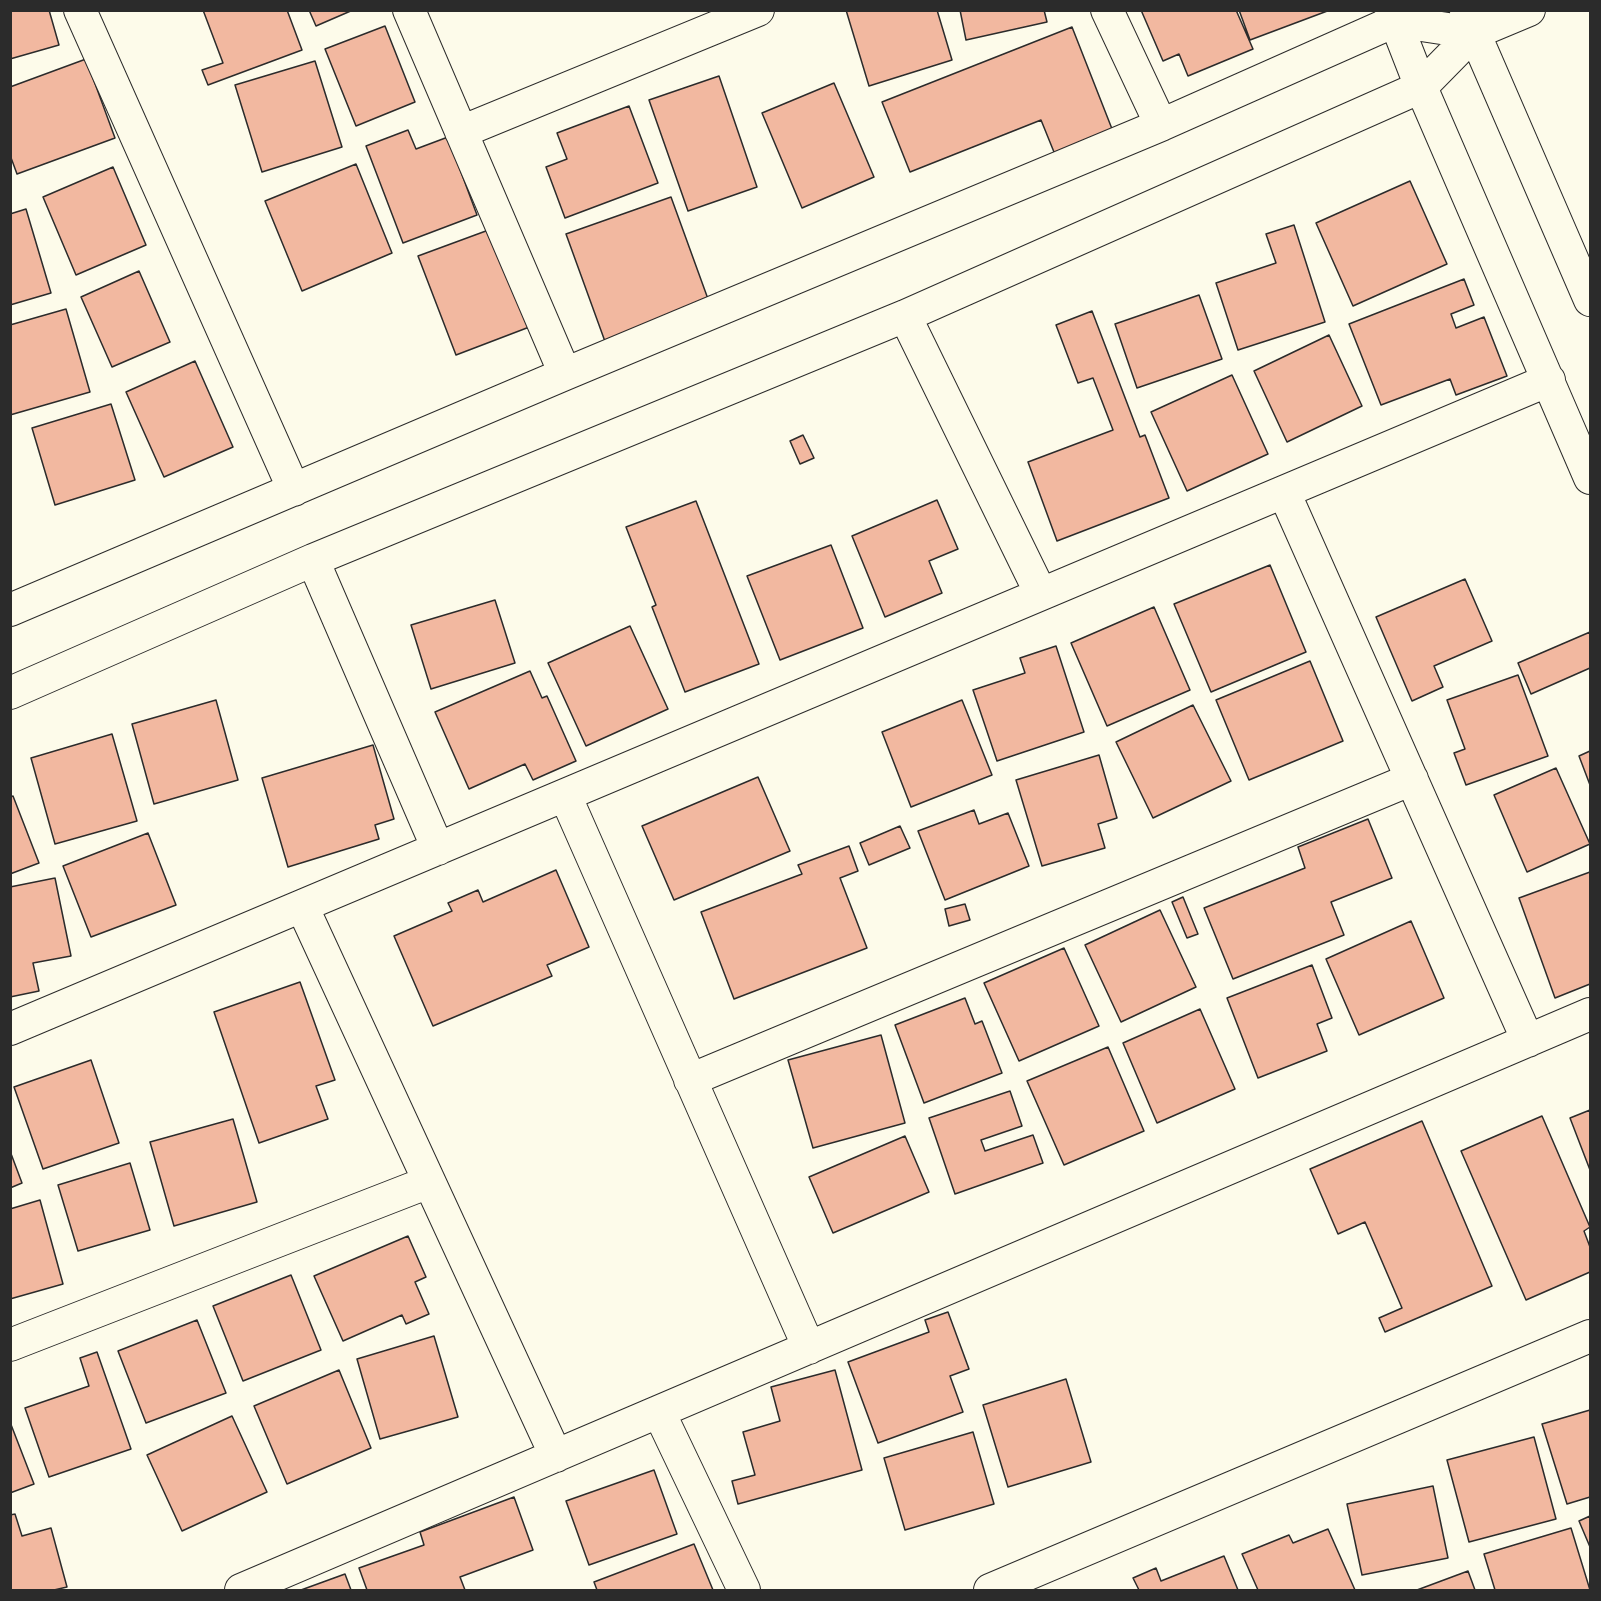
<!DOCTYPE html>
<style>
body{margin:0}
#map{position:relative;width:1601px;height:1601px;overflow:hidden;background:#fdfbea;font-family:"Source Serif 4",serif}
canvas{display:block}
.frame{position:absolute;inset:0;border:12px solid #2b2b2b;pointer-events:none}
</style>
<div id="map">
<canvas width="1601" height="1601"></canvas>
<div class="frame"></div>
</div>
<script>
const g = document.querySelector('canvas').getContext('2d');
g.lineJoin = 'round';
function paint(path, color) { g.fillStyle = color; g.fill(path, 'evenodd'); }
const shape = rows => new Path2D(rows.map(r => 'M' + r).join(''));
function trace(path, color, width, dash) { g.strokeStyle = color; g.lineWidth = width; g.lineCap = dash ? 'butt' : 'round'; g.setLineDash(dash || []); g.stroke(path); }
const building = shape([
 [10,10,49,10,59,45,10,59,10,10],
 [203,10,287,10,302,50,208,85,202,70,223,63,203,10],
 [309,10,353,10,316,26,309,10],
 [846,10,937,10,952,60,869,86,846,10],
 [960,10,1044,10,1047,22,966,40,960,10],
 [1141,10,1236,10,1253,49,1188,76,1179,54,1163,61,1141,10],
 [1239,10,1330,10,1250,40,1239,10],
 [385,26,415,102,356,126,325,49,385,26],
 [1072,27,1114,134,1056,157,1041,120,910,172,882,102,1072,27],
 [86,59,115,138,17,174,10,155,10,87,86,59],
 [315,61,342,147,262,172,235,85,315,61],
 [719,76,757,187,688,211,649,100,719,76],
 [834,83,874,177,802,208,762,113,834,83],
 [629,106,658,183,565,218,546,167,567,159,557,133,629,106],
 [408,130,416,149,448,137,477,215,403,243,366,146,408,130],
 [356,164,392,253,302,291,265,201,356,164],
 [113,167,146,245,76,275,43,197,113,167],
 [1410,181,1447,264,1353,306,1316,223,1410,181],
 [671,197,712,310,607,347,566,234,671,197],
 [26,209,51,293,10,305,10,214,26,209],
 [1294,225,1325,322,1238,350,1216,283,1276,263,1266,234,1294,225],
 [494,228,532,326,456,355,418,256,494,228],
 [139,271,170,342,112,367,81,297,139,271],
 [1464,279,1474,305,1451,314,1456,328,1484,317,1507,376,1456,395,1450,379,1381,405,1349,324,1464,279],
 [1199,295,1222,359,1137,388,1115,324,1199,295],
 [66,309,90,392,10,415,10,325,66,309],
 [1092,311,1140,437,1145,435,1169,498,1057,541,1028,462,1113,430,1093,378,1078,383,1056,325,1092,311],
 [1329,335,1362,406,1287,442,1254,371,1329,335],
 [195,361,233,447,164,477,126,392,195,361],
 [1232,375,1268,454,1187,491,1151,412,1232,375],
 [111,404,135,480,55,505,32,428,111,404],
 [803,435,814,458,800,464,790,441,803,435],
 [937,500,958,549,929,561,942,593,885,617,852,536,937,500],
 [696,501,759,664,685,692,652,607,656,605,626,527,696,501],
 [831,545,863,628,780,660,747,576,831,545],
 [1270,565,1306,652,1211,692,1174,604,1270,565],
 [1465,579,1492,641,1434,666,1443,687,1412,701,1376,617,1465,579],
 [495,600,515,663,431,689,411,625,495,600],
 [1154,607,1190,690,1107,726,1071,643,1154,607],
 [630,626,668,709,586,746,548,663,630,626],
 [1590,632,1590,668,1531,694,1518,663,1590,632],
 [1056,646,1084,732,997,761,973,690,1025,673,1020,658,1056,646],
 [1310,661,1343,741,1249,780,1216,700,1310,661],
 [530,671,542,698,547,696,576,761,533,780,525,764,469,789,435,712,530,671],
 [1518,675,1548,756,1466,785,1454,753,1465,749,1447,700,1518,675],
 [216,700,238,780,154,804,132,724,216,700],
 [962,700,992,775,911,807,882,732,962,700],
 [1193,705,1231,781,1153,818,1116,742,1193,705],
 [112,734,137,821,55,844,31,758,112,734],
 [373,745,394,819,375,825,379,839,288,867,262,778,373,745],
 [1590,751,1590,785,1579,756,1590,751],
 [1099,755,1117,818,1098,824,1105,848,1042,866,1016,780,1099,755],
 [1556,768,1590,844,1527,872,1494,795,1556,768],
 [758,777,790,851,674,900,642,826,758,777],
 [13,796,39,863,10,874,10,797,13,796],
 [974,810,979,824,1008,813,1029,866,945,900,918,831,974,810],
 [1368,819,1392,878,1331,902,1344,935,1233,979,1204,908,1305,868,1298,847,1368,819],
 [900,826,910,848,869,865,860,843,900,826],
 [148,833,176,905,91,937,63,866,148,833],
 [849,846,858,871,840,878,867,948,734,999,701,912,802,874,798,865,849,846],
 [556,870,589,947,547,965,552,976,433,1026,394,936,452,911,448,903,478,890,483,902,556,870],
 [1590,872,1590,984,1555,998,1519,898,1590,872],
 [55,878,71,956,33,963,39,991,10,997,10,887,55,878],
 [1183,897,1198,934,1187,938,1172,902,1183,897],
 [965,904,970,920,949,926,945,909,965,904],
 [1160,910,1196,987,1121,1022,1085,945,1160,910],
 [1411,921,1444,998,1359,1035,1326,959,1411,921],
 [1064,948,1099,1026,1019,1061,984,983,1064,948],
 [1312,965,1332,1018,1317,1024,1327,1051,1258,1078,1227,998,1312,965],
 [300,982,335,1080,316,1086,328,1119,259,1143,214,1012,300,982],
 [965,998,975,1024,982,1021,1002,1073,924,1103,895,1025,965,998],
 [1200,1009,1235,1089,1157,1123,1123,1043,1200,1009],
 [881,1035,905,1123,813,1148,788,1060,881,1035],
 [1108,1047,1144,1131,1064,1165,1027,1081,1108,1047],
 [91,1060,119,1143,43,1169,14,1087,91,1060],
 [1010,1091,1022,1126,981,1140,985,1151,1033,1135,1043,1163,955,1194,929,1118,1010,1091],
 [1590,1110,1590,1170,1570,1118,1590,1110],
 [1542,1116,1590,1227,1584,1231,1590,1247,1590,1272,1526,1300,1461,1151,1542,1116],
 [233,1119,257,1202,174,1226,150,1142,233,1119],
 [1422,1121,1492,1286,1385,1332,1379,1318,1402,1308,1365,1222,1338,1234,1310,1169,1422,1121],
 [905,1136,929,1192,833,1233,809,1177,905,1136],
 [10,1151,22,1183,10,1188,10,1151],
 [130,1163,150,1230,78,1251,58,1185,130,1163],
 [40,1200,63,1284,10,1299,10,1209,40,1200],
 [408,1236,426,1277,415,1282,429,1314,406,1324,402,1315,343,1341,314,1276,408,1236],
 [291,1275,321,1350,243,1381,213,1306,291,1275],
 [948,1312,969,1369,950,1376,963,1412,878,1443,848,1362,929,1332,925,1320,948,1312],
 [197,1320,226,1393,146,1423,118,1351,197,1320],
 [434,1336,458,1417,380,1439,357,1359,434,1336],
 [97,1352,131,1449,49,1477,25,1408,89,1386,80,1358,97,1352],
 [339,1370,371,1448,287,1484,254,1406,339,1370],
 [835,1370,862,1470,738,1504,732,1481,755,1475,743,1432,780,1421,771,1387,835,1370],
 [1066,1379,1091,1462,1008,1487,983,1405,1066,1379],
 [1590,1410,1590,1497,1567,1504,1542,1424,1590,1410],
 [232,1416,267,1492,182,1531,147,1455,232,1416],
 [10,1422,34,1484,10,1493,10,1422],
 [973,1432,994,1504,905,1530,884,1458,973,1432],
 [1534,1437,1556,1519,1469,1542,1447,1460,1534,1437],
 [654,1470,677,1534,589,1565,566,1501,654,1470],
 [1433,1486,1448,1558,1362,1575,1347,1504,1433,1486],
 [514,1497,533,1550,460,1577,465,1590,367,1590,359,1568,424,1545,420,1532,514,1497],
 [15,1514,22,1536,51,1528,67,1587,54,1590,10,1590,10,1515,15,1514],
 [1590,1516,1590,1547,1579,1521,1590,1516],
 [1571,1528,1590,1590,1495,1590,1484,1554,1571,1528],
 [1328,1529,1355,1590,1258,1590,1242,1554,1289,1535,1293,1543,1328,1529],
 [694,1544,713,1590,597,1590,594,1582,694,1544],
 [1224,1556,1238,1590,1139,1590,1133,1578,1156,1568,1161,1581,1224,1556],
 [1468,1571,1475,1590,1417,1590,1468,1571],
 [345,1574,351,1590,301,1590,345,1574]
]);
paint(building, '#f2b8a0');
trace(building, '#2b2b2b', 1.5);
const minor = shape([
 [80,10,294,490],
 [409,10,565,374],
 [1107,10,1161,125],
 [1391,10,1421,87,1590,478],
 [1466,14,1590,300],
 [461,132,758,10],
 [905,316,1041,594],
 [1284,492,1528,1041],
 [313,560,438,849],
 [10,610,565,374,1161,125,1395,21,1474,33],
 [10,693,313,560,905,316,1421,87,1474,33,1529,10],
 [565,795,809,1348],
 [302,906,556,1456],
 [10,1029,1549,380],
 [690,1080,1412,779],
 [10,1345,429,1182],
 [659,1412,744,1590],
 [241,1590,1590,1014],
 [990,1590,1590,1336]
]);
trace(minor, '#2b2b2b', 34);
trace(minor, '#fdfbea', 32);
</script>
